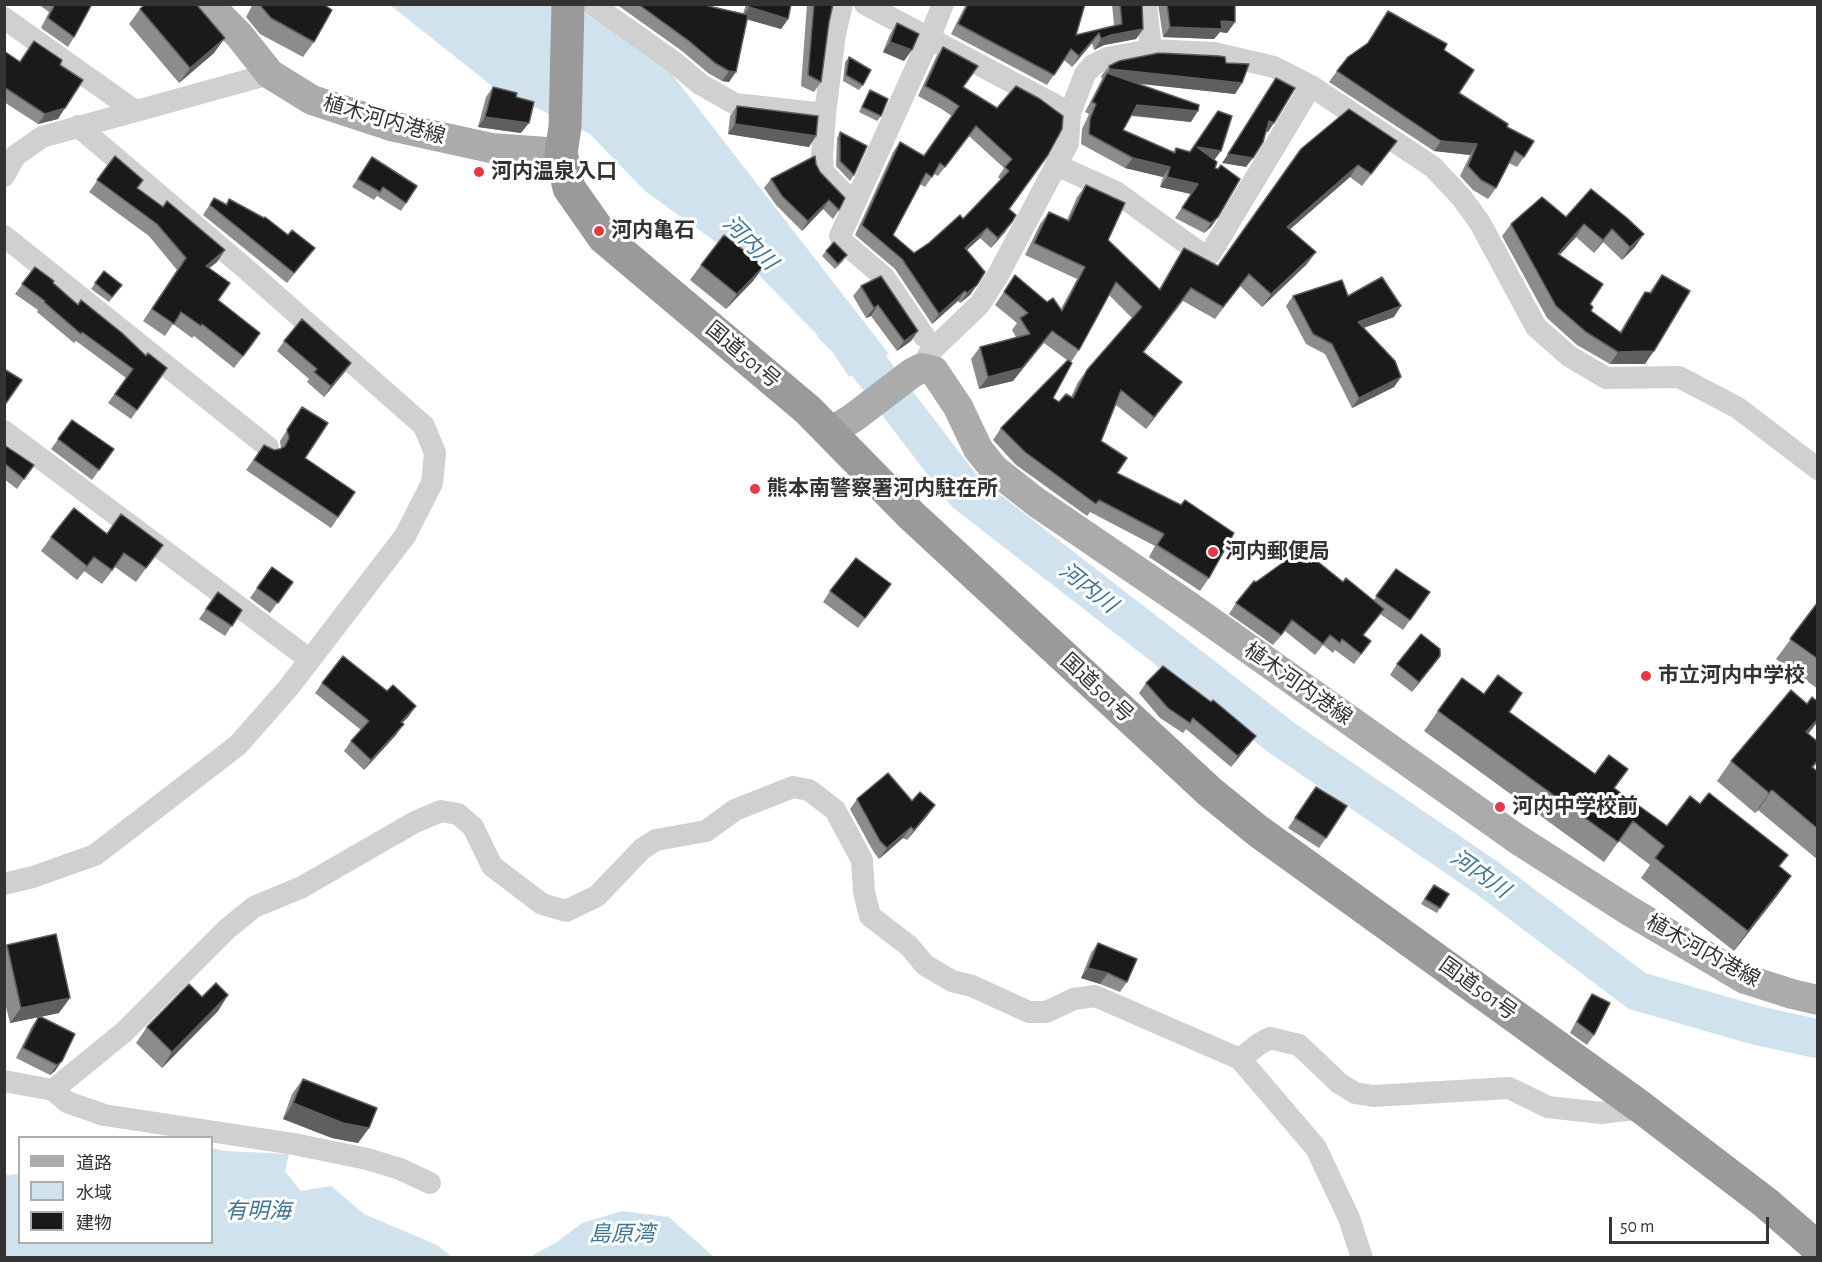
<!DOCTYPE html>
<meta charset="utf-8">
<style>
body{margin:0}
#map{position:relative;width:1822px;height:1262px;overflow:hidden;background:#fff;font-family:"Alegreya Sans","Noto Sans JP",sans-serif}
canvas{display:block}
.frame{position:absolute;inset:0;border:6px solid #333;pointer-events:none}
.legend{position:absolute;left:18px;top:1136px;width:195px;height:108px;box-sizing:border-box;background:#fff;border:2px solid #adadad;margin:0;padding:8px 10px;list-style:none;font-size:18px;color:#333}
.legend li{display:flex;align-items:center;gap:12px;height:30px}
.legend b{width:30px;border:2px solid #adadad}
.scale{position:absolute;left:1609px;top:1217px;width:160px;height:27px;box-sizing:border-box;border:3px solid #333;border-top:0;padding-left:8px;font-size:18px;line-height:21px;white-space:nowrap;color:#333;-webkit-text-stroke:4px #fff;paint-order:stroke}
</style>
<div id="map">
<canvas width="1822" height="1262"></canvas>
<div class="frame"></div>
<ul class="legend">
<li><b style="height:8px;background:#ababab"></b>道路</li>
<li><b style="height:16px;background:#cfe2ee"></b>水域</li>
<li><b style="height:16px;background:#1a1a1a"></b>建物</li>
</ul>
<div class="scale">50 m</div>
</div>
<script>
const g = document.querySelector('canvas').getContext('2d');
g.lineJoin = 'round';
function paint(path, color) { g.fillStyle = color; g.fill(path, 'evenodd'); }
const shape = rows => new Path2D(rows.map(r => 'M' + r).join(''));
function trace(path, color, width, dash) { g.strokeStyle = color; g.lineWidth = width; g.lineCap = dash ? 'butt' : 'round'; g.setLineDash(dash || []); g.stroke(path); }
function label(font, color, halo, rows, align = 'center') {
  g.font = font + ' "Alegreya Sans","Noto Sans JP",sans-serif'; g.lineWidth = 6; g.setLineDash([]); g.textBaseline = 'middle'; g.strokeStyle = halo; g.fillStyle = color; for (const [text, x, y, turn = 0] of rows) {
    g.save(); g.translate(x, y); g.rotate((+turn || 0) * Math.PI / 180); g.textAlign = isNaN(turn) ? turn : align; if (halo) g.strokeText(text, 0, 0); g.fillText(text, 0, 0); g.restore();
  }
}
paint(shape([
 [390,5,573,5,667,68,889,354,849,377,830,348,752,268,645,191,590,134,492,86],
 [212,1148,225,1151,289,1154,285,1171,301,1191,331,1186,364,1214,437,1245,452,1257,5,1257,4,1175,19,1174,20,1242,212,1242],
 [622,1211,669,1217,714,1257,530,1257,557,1242,582,1223]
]), '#cfe2ee');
trace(shape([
 [834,326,853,345,966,493,1282,738,1490,880,1637,991,1755,1025,1818,1039]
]), '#cfe2ee', 39);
trace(shape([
 [592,4,674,62,700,84,735,104,825,114,835,34,842,4],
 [865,4,1070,113],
 [1146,4,1151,50],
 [4,18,135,111],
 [825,114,822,156,823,172,854,204],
 [1056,165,1116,192,1200,253,1210,254,1311,86],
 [4,176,15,156,42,137,270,74],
 [4,236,268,447],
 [924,336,884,277,843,242,840,236,929,39,943,4],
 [922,368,930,352,980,304,998,275,1068,143,1070,113,1085,74,1093,65,1107,58,1151,50,1214,53,1274,67,1311,86,1433,167,1462,198,1480,223,1536,327,1569,356,1606,378,1679,377,1738,408,1818,469],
 [4,431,309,659],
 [4,884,33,877,95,855,238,745,289,687,405,536,432,483,435,453,424,426,246,269,78,126],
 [1240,1059,1259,1044,1270,1038,1299,1045,1339,1083,1355,1093,1373,1096,1509,1088,1548,1107,1601,1113,1642,1108],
 [4,1081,53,1090,124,1032,227,929,254,907,302,887,415,822,441,811,458,814,473,827,492,866,542,904,566,911,597,896,642,849,656,840,706,831,735,810,793,787,809,790,835,810,862,860,864,892,870,916,909,946,925,965,952,981,972,986,1029,1012,1046,1012,1074,999,1095,996,1240,1059,1316,1148,1349,1218,1362,1258],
 [53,1090,67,1102,104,1115,294,1144,367,1159,400,1169,430,1183]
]), '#d0d0d0', 22);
trace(shape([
 [208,4,239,35,270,74,312,100,391,126,491,148,561,153],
 [830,432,853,418,912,373,922,368,934,371,958,407,978,449,994,469,1036,502,1187,605,1517,839,1628,910,1745,979,1792,994,1818,1000]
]), '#ababab', 30);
trace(shape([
 [568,4,565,127,561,153,569,188,604,238,808,410,911,515,1210,792,1258,831,1642,1108,1766,1203,1818,1248]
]), '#9a9a9a', 33);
paint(shape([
 [38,4,92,4,74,37,68,47,41,28,49,12],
 [253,4,323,4,314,42,303,57,260,34,246,17],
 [616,4,709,4,708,6,743,14,746,4,791,4,788,19,781,29,747,19,729,82,722,81,708,73,682,51],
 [807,4,833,4,829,22,821,82,814,92,801,86],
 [966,4,1085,4,1076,35,1114,25,1112,4,1142,4,1143,29,1136,39,1104,45,1094,50,1092,43,1072,67,1064,60,1047,85,951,34],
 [1158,4,1235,4,1235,22,1227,33,1220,32,1214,39,1163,37],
 [140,9,214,53,179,83,129,24],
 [1388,11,1444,50,1459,93,1507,127,1524,157,1517,167,1509,163,1496,188,1488,199,1473,190,1460,176,1470,155,1434,151,1329,82,1337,71,1367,44],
 [897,23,904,61,883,52,890,34],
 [943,47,963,87,997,108,1016,86,1009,209,1005,232,991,248,980,238,967,250,977,285,970,295,960,303,958,301,932,324,895,269,855,235,893,152,900,142,924,156,952,116,940,108,918,96,936,57],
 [969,136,1004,168,998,177,1001,180,963,219,914,253,893,235,920,184,925,187,934,174,938,176],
 [4,51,20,62,60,65,58,119,38,124,4,102],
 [849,57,863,85,859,90,843,81,845,62],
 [1226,63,1242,83,1235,94,1138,83,1191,122,1131,116,1123,130,1173,152,1176,148,1214,160,1218,217,1211,227,1204,233,1175,218,1191,194,1160,187,1163,177,1125,168,1081,144,1082,129,1089,114,1085,112,1102,79,1101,76,1109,66],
 [493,87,516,97,521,133,478,127,486,97],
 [870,90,881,116,877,121,859,112],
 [737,106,809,147,728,134,730,116],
 [840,132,854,175,850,181,836,166,837,138],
 [1301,149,1388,153,1362,186,1350,177,1290,229,1307,264,1262,307,1240,286,1215,319,1183,301,1144,352,1182,382,1146,429,1116,405,1101,441,1117,473,1209,578,1200,591,1149,557,1155,546,1090,512,1087,516,1016,465,993,440,1001,428,1067,360,1044,343,1013,381,979,389,971,359,980,347,1016,337,1012,330,1017,323,995,305,1015,275,1047,302,1061,309,1077,279,1025,255,1040,224,1049,212,1067,220,1077,197,1086,185,1108,240,1159,289,1176,260,1184,248,1218,266],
 [1109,295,1132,318,1087,370,1078,382,1071,397,1059,402,1053,398,1071,362,1079,350],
 [115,156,137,188,225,250,217,262,209,268,218,300,260,333,234,368,194,336,192,338,173,324,165,336,143,321,177,270,149,236,89,192],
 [372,157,417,186,401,211,377,196,374,200,352,187],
 [816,164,839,210,833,219,823,209,802,231,776,205,764,188,771,179],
 [1591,189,1635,247,1622,260,1603,242,1594,253,1576,237,1559,255,1590,304,1591,311,1620,332,1637,304,1645,292,1649,293,1662,275,1645,364,1610,364,1577,345,1547,318,1502,236,1511,224,1566,217],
 [214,198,225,205,229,199,288,235,315,248,287,283,203,215],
 [826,251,844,260,835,269,822,256],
 [701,265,764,266,753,281,726,309,690,280],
 [35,267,78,305,146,356,167,368,131,419,108,403,126,378,76,341,74,343,37,312,38,310,15,294],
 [104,271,122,285,109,302,91,289],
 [861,286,911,341,897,351,871,316,866,318,853,296],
 [1293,296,1348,296,1394,317,1364,328,1401,377,1394,387,1352,408,1325,354,1306,344,1286,306],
 [284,341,351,363,344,373,324,397,307,382,309,379,277,351],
 [302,407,305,458,355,492,331,528,246,470,264,445,274,450,281,448,280,441],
 [72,420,114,449,92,480,51,449],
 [4,445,34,465,17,489,4,479],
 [107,534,163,545,136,582,115,567,102,584,84,571,77,580,41,551,51,537],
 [272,567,293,582,270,613,250,598],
 [1396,569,1430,592,1403,630,1380,614,1364,635,1364,651,1354,664,1335,650,1333,653,1323,645,1315,655,1285,631,1273,645,1229,614,1236,603,1256,582,1343,582,1374,600],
 [891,584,858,628,823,602,830,591],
 [218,592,242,610,225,636,199,619],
 [1818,602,1818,689,1776,659],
 [1440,656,1412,692,1390,675,1397,664],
 [322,683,409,716,402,723,396,735,364,770,344,751,351,741,361,730,315,693],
 [1146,683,1256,736,1248,746,1231,767,1186,729,1183,733,1160,718,1139,693],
 [1818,702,1818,721,1808,734,1818,742,1818,762,1813,768,1818,772,1818,860,1758,810,1755,813,1717,781,1731,761],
 [1438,711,1509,712,1595,774,1628,769,1614,788,1667,826,1779,867,1791,876,1777,896,1734,951,1641,878,1650,865,1619,841,1604,862,1424,731],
 [1316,787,1326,838,1319,848,1288,828],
 [857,799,912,801,928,815,907,840,903,838,879,859,873,851,850,809],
 [1430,890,1440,908,1437,913,1421,904],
 [1098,943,1127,982,1120,992,1100,984,1081,978,1091,953],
 [7,945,59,1013,40,1017,75,1034,55,1071,50,1075,16,1058,32,1026,38,1017,10,1023,4,999,4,948],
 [1592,994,1594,1035,1587,1045,1570,1033,1585,1004],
 [228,995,218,1011,162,1068,136,1043,147,1027],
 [303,1079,369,1128,358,1143,332,1138,283,1119,292,1094]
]), '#8c8c8c');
paint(shape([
 [749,7,788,19,781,29,742,18],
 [1221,21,1235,22,1227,33,1220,32,1214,39,1163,37,1170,27],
 [1143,29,1136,39,1104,45,1094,50,1101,39,1111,35],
 [1099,33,1092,43,1072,67,1079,56],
 [225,38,214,53,179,83,190,68],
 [890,42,912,50,904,61,883,52],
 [1110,69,1242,83,1235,94,1103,80],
 [729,71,736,72,729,82,722,81],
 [1137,105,1198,111,1191,122,1130,115],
 [65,108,58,119,38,124,45,114],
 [485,117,529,123,521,133,478,127],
 [1269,121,1274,123,1268,132,1262,130],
 [735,124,816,136,809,147,728,134],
 [1441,141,1477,144,1470,155,1434,151],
 [1197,147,1221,151,1213,162],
 [1228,154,1253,158,1246,167,1222,163],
 [1133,158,1170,167,1163,177,1125,168],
 [1358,165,1350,177,1279,239,1287,227],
 [1167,177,1198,184,1191,194,1160,187],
 [829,200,823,209,802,231,808,221],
 [1218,217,1211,227,1204,233,1211,223],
 [1012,222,1005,232,991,248,998,238],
 [1584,224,1576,237,1549,267,1558,254],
 [987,228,980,238,958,258,965,248],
 [1612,229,1603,242,1594,253,1603,240],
 [1644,234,1635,247,1622,260,1630,247],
 [225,250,217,262,197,278,206,266],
 [1316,252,1307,264,1262,307,1271,294],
 [764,266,753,281,726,309,737,294],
 [977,285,970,295,960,303,967,293],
 [965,291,958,301,932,324,939,314],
 [878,305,871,316,866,318,874,308],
 [1401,306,1394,317,1351,332,1358,322],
 [918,331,911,341,897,351,904,341],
 [1052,331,1013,381,979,389,988,377],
 [260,333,252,345,234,368,243,356],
 [1654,351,1645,364,1610,364,1618,352],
 [351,363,344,373,324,397,331,386],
 [1401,377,1394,387,1352,408,1359,398],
 [1182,382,1173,394,1146,429,1154,417],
 [94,557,84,571,77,580,87,566],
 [1440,656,1433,666,1412,692,1419,682],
 [416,706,409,716,394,732,401,722],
 [1818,719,1818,721,1812,729,1792,753,1806,732],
 [404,724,396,735,364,770,371,760],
 [1256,736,1248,746,1231,767,1238,756],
 [1772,790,1758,810,1755,813,1769,793],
 [935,805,928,815,907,840,914,830],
 [911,827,903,838,879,859,887,848],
 [1791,876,1777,896,1734,951,1748,931],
 [1088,968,1108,973,1100,984,1081,978],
 [228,995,218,1011,162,1068,172,1052],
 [70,998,59,1013,10,1023,21,1008],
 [62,1061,55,1071,50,1075,57,1065],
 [293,1103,369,1128,358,1143,332,1138,283,1119]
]), '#5f5f5f');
const building = shape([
 [55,4,92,4,74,37,48,18,55,4],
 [145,4,196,4,225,38,190,68,140,9,145,4],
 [259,4,323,4,332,10,314,42,271,18,259,4],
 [638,4,709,4,708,6,748,15,736,72,729,71,715,63,689,41,638,4],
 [750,4,791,4,788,19,749,7,750,4],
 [814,4,833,4,829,22,821,82,808,75,814,4],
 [968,4,1085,4,1076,35,1122,24,1120,4,1142,4,1143,29,1111,35,1101,39,1099,33,1079,56,1071,49,1054,75,958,24,968,4],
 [1167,4,1235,4,1235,22,1221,21,1222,29,1170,27,1167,4],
 [1388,11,1447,44,1444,50,1474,70,1459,93,1508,124,1507,127,1534,141,1524,157,1515,151,1496,188,1481,180,1468,166,1477,144,1441,141,1337,71,1348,57,1368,43,1388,11],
 [897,23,919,34,912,50,890,42,897,23],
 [34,41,62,60,60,65,83,80,65,108,45,114,4,87,4,51,20,62,34,41],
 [943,47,978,66,963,87,997,108,1016,86,1040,99,1063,116,1062,129,1048,155,1009,209,1016,215,1012,222,998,238,987,228,965,248,985,272,977,285,967,293,965,291,939,314,902,259,862,225,900,142,924,156,959,106,947,98,925,86,943,47],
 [976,126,1012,159,1005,167,1009,171,963,219,960,215,929,243,914,253,893,235,926,173,932,177,940,163,945,167,976,126],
 [1159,53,1219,56,1225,57,1226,63,1249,64,1242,83,1110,69,1109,66,1119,61,1159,53],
 [849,57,871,70,863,85,846,75,849,57],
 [1107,73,1199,105,1198,111,1137,105,1123,130,1175,153,1176,148,1190,152,1218,111,1232,116,1221,151,1197,147,1217,162,1215,168,1218,169,1221,165,1240,179,1218,217,1211,223,1182,208,1198,184,1167,177,1170,167,1133,158,1089,134,1090,119,1096,104,1092,102,1107,73],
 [1276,78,1295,88,1274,123,1269,121,1263,142,1253,158,1228,154,1276,78],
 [493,87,517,93,516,97,534,102,529,123,485,117,493,87],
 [870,90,888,99,881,116,862,107,870,90],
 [737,106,818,116,816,136,735,124,737,106],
 [1349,109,1397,141,1371,174,1358,165,1287,227,1316,252,1271,294,1249,274,1223,307,1191,288,1143,352,1182,382,1154,417,1121,390,1101,441,1127,458,1117,473,1181,505,1185,500,1234,533,1209,578,1157,545,1164,534,1099,500,1096,504,1025,452,1001,428,1068,360,1072,363,1053,398,1059,402,1066,394,1073,398,1087,370,1142,307,1116,282,1079,350,1052,331,1022,368,988,377,980,347,1030,334,1020,318,1028,313,1004,292,1015,275,1047,302,1053,298,1062,311,1085,267,1034,243,1049,212,1069,221,1086,185,1125,203,1108,240,1160,290,1184,248,1218,266,1301,149,1349,109],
 [840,132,867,146,854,175,840,161,840,132],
 [115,156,143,180,137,188,163,207,167,201,225,250,206,266,230,283,218,300,260,333,243,356,202,324,201,326,181,312,174,324,152,309,186,258,157,224,97,180,115,156],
 [815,156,816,164,820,172,845,198,839,210,829,200,808,221,782,196,771,179,815,156],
 [372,157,417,186,406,203,383,187,380,192,358,179,372,157],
 [1591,189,1627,218,1644,234,1630,247,1612,229,1603,240,1584,224,1558,254,1603,284,1590,304,1593,307,1591,311,1621,333,1645,292,1651,293,1662,275,1690,291,1654,351,1618,352,1586,332,1556,306,1511,224,1542,197,1566,217,1591,189],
 [214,198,227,205,229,199,264,218,265,217,288,235,292,230,315,248,294,273,210,205,214,198],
 [724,235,764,266,737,294,701,265,724,235],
 [834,242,847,255,838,264,826,251,834,242],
 [35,267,54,281,53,283,78,305,81,300,122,333,146,356,148,353,167,368,137,410,115,394,133,369,82,332,81,334,44,302,45,301,22,284,35,267],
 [104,271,122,285,112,297,95,283,104,271],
 [881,276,918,331,904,341,878,305,874,308,861,286,881,276],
 [1382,277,1401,306,1358,322,1395,361,1401,377,1359,398,1332,344,1313,334,1293,296,1342,280,1348,296,1382,277],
 [302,319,351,363,331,386,314,372,317,369,284,341,302,319],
 [4,369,22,380,4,406,4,369],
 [302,407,328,423,305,458,355,492,338,517,254,460,264,445,274,450,280,449,285,446,289,438,287,430,302,407],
 [72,420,114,449,99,470,58,439,72,420],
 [4,445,34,465,24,479,4,463,4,445],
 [74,508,107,534,121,514,163,545,146,568,124,553,112,570,94,557,87,566,51,537,74,508],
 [1302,549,1343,582,1346,578,1384,609,1363,635,1371,641,1361,654,1342,639,1340,643,1330,635,1323,644,1292,620,1281,635,1236,603,1254,581,1256,582,1302,549],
 [856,558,891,584,865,618,830,591,856,558],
 [272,567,293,582,278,603,257,588,272,567],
 [1396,569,1430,592,1410,620,1376,596,1396,569],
 [218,592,242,610,232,626,206,609,218,592],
 [1818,602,1818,659,1790,639,1818,602],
 [1421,634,1440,649,1440,656,1419,682,1397,664,1421,634],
 [343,656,387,691,393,685,416,706,401,722,404,724,371,760,351,741,369,721,322,683,343,656],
 [1163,666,1211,702,1213,700,1256,736,1238,756,1193,718,1190,723,1168,708,1146,683,1163,666],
 [1498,675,1522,693,1509,712,1595,774,1609,755,1628,769,1614,788,1667,826,1690,796,1700,804,1709,793,1788,855,1779,866,1791,876,1748,931,1655,858,1664,846,1633,821,1618,842,1438,711,1462,678,1484,694,1498,675],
 [1791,690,1807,704,1812,697,1818,702,1818,719,1806,732,1818,742,1818,760,1812,767,1818,772,1818,829,1772,790,1769,793,1731,761,1791,690],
 [888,773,912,801,920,792,935,805,914,830,911,827,887,848,880,841,857,799,888,773],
 [1316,787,1347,806,1326,838,1295,818,1316,787],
 [1434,885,1449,894,1440,908,1425,899,1434,885],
 [56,934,70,998,21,1008,7,945,56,934],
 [1098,943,1137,959,1127,982,1108,973,1088,968,1098,943],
 [216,983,228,995,172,1052,147,1027,189,984,202,997,216,983],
 [1592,994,1610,1003,1594,1035,1577,1022,1592,994],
 [39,1016,75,1034,62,1061,57,1065,23,1048,39,1016],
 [303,1079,377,1108,369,1128,343,1123,293,1103,303,1079]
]);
paint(building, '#1a1a1a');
trace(building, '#5f5f5f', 1.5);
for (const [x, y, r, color] of [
 [479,172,6,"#e63946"],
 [599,231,6,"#e63946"],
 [755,489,6,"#e63946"],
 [1213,552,6,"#e63946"],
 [1646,676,6,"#e63946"],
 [1500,807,6,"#e63946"]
]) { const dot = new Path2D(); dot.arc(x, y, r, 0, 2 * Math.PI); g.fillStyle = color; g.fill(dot); trace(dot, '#fff', 2); }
label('21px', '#333', '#fff', [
 ["植木河内港線",384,120,16],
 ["国道501号",743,355,40],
 ["植木河内港線",1298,684,35],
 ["国道501号",1097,688,43],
 ["植木河内港線",1703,951,29],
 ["国道501号",1478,989,36]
]);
label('bold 21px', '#333', '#fff', [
 ["河内温泉入口",491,172],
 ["河内亀石",611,231],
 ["熊本南警察署河内駐在所",767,489],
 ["河内郵便局",1225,552],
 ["市立河内中学校",1658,676],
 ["河内中学校前",1512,807]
], 'left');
label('italic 22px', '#3f7597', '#fff', [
 ["河内川",750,243,45],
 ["河内川",1088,588,38],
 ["河内川",1480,874,35],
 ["有明海",258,1211],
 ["島原湾",622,1234]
]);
</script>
